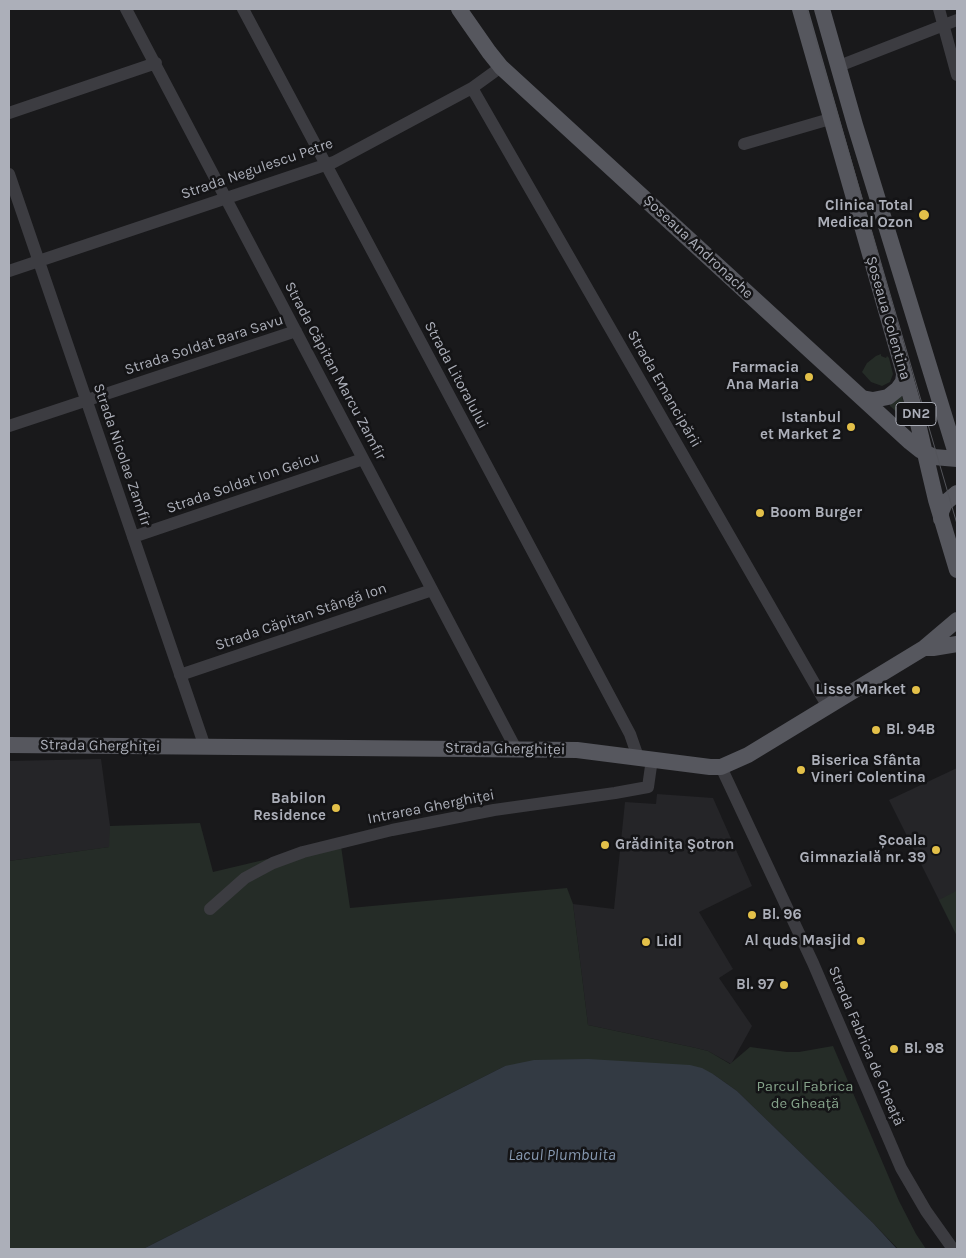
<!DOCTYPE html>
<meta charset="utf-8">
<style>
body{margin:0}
#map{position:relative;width:966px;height:1258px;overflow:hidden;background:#19191b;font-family:Karla,sans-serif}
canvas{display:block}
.frame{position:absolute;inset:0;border:10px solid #acafb9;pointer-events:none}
</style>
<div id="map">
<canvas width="966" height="1258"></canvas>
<div class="frame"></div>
</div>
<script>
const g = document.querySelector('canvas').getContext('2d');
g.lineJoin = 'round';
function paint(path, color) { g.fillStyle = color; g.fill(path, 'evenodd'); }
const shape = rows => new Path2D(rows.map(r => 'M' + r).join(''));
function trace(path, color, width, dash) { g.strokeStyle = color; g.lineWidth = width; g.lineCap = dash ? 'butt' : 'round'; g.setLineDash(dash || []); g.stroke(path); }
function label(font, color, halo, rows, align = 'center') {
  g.font = font + ' Karla,sans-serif'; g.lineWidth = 5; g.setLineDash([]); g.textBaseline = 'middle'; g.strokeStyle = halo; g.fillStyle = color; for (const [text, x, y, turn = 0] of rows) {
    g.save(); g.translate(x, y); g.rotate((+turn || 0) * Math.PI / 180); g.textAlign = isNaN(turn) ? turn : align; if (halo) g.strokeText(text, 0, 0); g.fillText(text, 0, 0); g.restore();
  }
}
paint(shape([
 [101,759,110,826,110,847,9,861,9,761],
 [957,768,957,936,889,800],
 [657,794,713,798,752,886,699,912,733,969,719,978,752,1026,731,1064,708,1051,696,1048,588,1025,573,904,614,909,625,802,656,804]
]), '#252528');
paint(shape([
 [881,354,881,356,886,358,887,356,889,358,893,374,890,382,882,386,871,382,862,372,867,363,876,356],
 [901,394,911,425,890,406,890,404],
 [200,823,213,872,314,848,341,846,350,908,567,888,573,904,588,1025,696,1048,708,1051,730,1064,750,1047,787,1052,799,1052,833,1046,899,1201,916,1234,926,1249,898,1249,873,1223,737,1091,713,1074,505,1066,143,1249,9,1249,9,861,109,847,110,826],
 [956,891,957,895,957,936,939,900]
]), '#252c27');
paint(shape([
 [588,1059,690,1065,702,1068,713,1074,737,1091,873,1223,897,1249,143,1249,505,1066,534,1060]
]), '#333a43');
trace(shape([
 [126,9,516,749],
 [243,9,630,734,638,757],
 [939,9,957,75],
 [839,66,957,20],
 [472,88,828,707],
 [9,113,156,63],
 [744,144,830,119],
 [9,174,205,747],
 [9,271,334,162,472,88,501,67],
 [9,426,296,331],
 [133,537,363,459],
 [180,675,432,590],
 [721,767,813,963,901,1168,926,1211,953,1249],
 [210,909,245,878,273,863,303,852,392,830,494,810,615,793,648,787,652,759]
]), '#3c3c41', 12);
trace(shape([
 [459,9,489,52,501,67,910,442,920,450,934,457,957,459],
 [800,9,916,415,936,500,957,570],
 [822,9,855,125,957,457],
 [862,398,873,400,888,397,898,389,903,382,904,375],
 [941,519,941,512,945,503,957,493],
 [924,648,933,648,957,644],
 [9,745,577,750,710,767,721,767,748,755,924,648,957,620]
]), '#56575e', 16);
trace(shape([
 [807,9,957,524]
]), '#53545a', 1);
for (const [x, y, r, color] of [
 [924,215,6,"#e3c049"],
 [809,377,5,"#e3c049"],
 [851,427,5,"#e3c049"],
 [760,513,5,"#e3c049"],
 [916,690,5,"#e3c049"],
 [876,730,5,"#e3c049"],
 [801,770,5,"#e3c049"],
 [336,808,5,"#e3c049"],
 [605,845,5,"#e3c049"],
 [936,850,5,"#e3c049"],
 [752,915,5,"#e3c049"],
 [861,941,5,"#e3c049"],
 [646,942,5,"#e3c049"],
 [784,985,5,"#e3c049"],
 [894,1049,5,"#e3c049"]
]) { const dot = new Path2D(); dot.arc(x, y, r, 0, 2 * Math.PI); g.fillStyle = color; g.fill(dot); trace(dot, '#141416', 2); }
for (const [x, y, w] of [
 [916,414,40]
]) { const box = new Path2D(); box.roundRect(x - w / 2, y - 11.5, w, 23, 4); g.fillStyle = '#141416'; g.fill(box); trace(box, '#acafb9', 1); }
label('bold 14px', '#acafb9', null, [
 ["DN2",916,414]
]);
label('15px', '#acafb9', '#141416', [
 ["Strada Negulescu Petre",257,169,-19],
 ["Șoseaua Andronache",698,247,43],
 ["Șoseaua Colentina",888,318,74],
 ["Strada Soldat Bara Savu",204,345,-18],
 ["Strada Căpitan Marcu Zamfir",335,371,62],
 ["Strada Litoralului",456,375,62],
 ["Strada Emancipării",664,389,60],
 ["Strada Nicolae Zamfir",122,455,71],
 ["Strada Soldat Ion Geicu",243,483,-19],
 ["Strada Căpitan Stângă Ion",301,617,-19],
 ["Strada Gherghiței",100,746,1],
 ["Strada Gherghiței",505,749,1],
 ["Intrarea Gherghiței",431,807,-11],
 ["Strada Fabrica de Gheață",866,1046,67]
]);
label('bold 15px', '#acafb9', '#141416', [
 ["Clinica Total",913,206],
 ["Medical Ozon",913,223],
 ["Farmacia",799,368],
 ["Ana Maria",799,385],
 ["Istanbul",841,418],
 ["et Market 2",841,435],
 ["Boom Burger",770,513,"left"],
 ["Lisse Market",906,690],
 ["Bl. 94B",886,730,"left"],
 ["Biserica Sfânta",811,761,"left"],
 ["Vineri Colentina",811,778,"left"],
 ["Babilon",326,799],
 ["Residence",326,816],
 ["Școala",926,841],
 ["Gimnazială nr. 39",926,858],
 ["Grădiniţa Şotron",615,845,"left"],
 ["Bl. 96",762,915,"left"],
 ["Al quds Masjid",851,941],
 ["Lidl",656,942,"left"],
 ["Bl. 97",774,985],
 ["Bl. 98",904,1049,"left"]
], 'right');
label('15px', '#85a28a', '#141416', [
 ["Parcul Fabrica",805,1087],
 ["de Gheață",805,1104]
]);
label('italic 16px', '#8799b1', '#141416', [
 ["Lacul Plumbuita",562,1155]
]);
</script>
